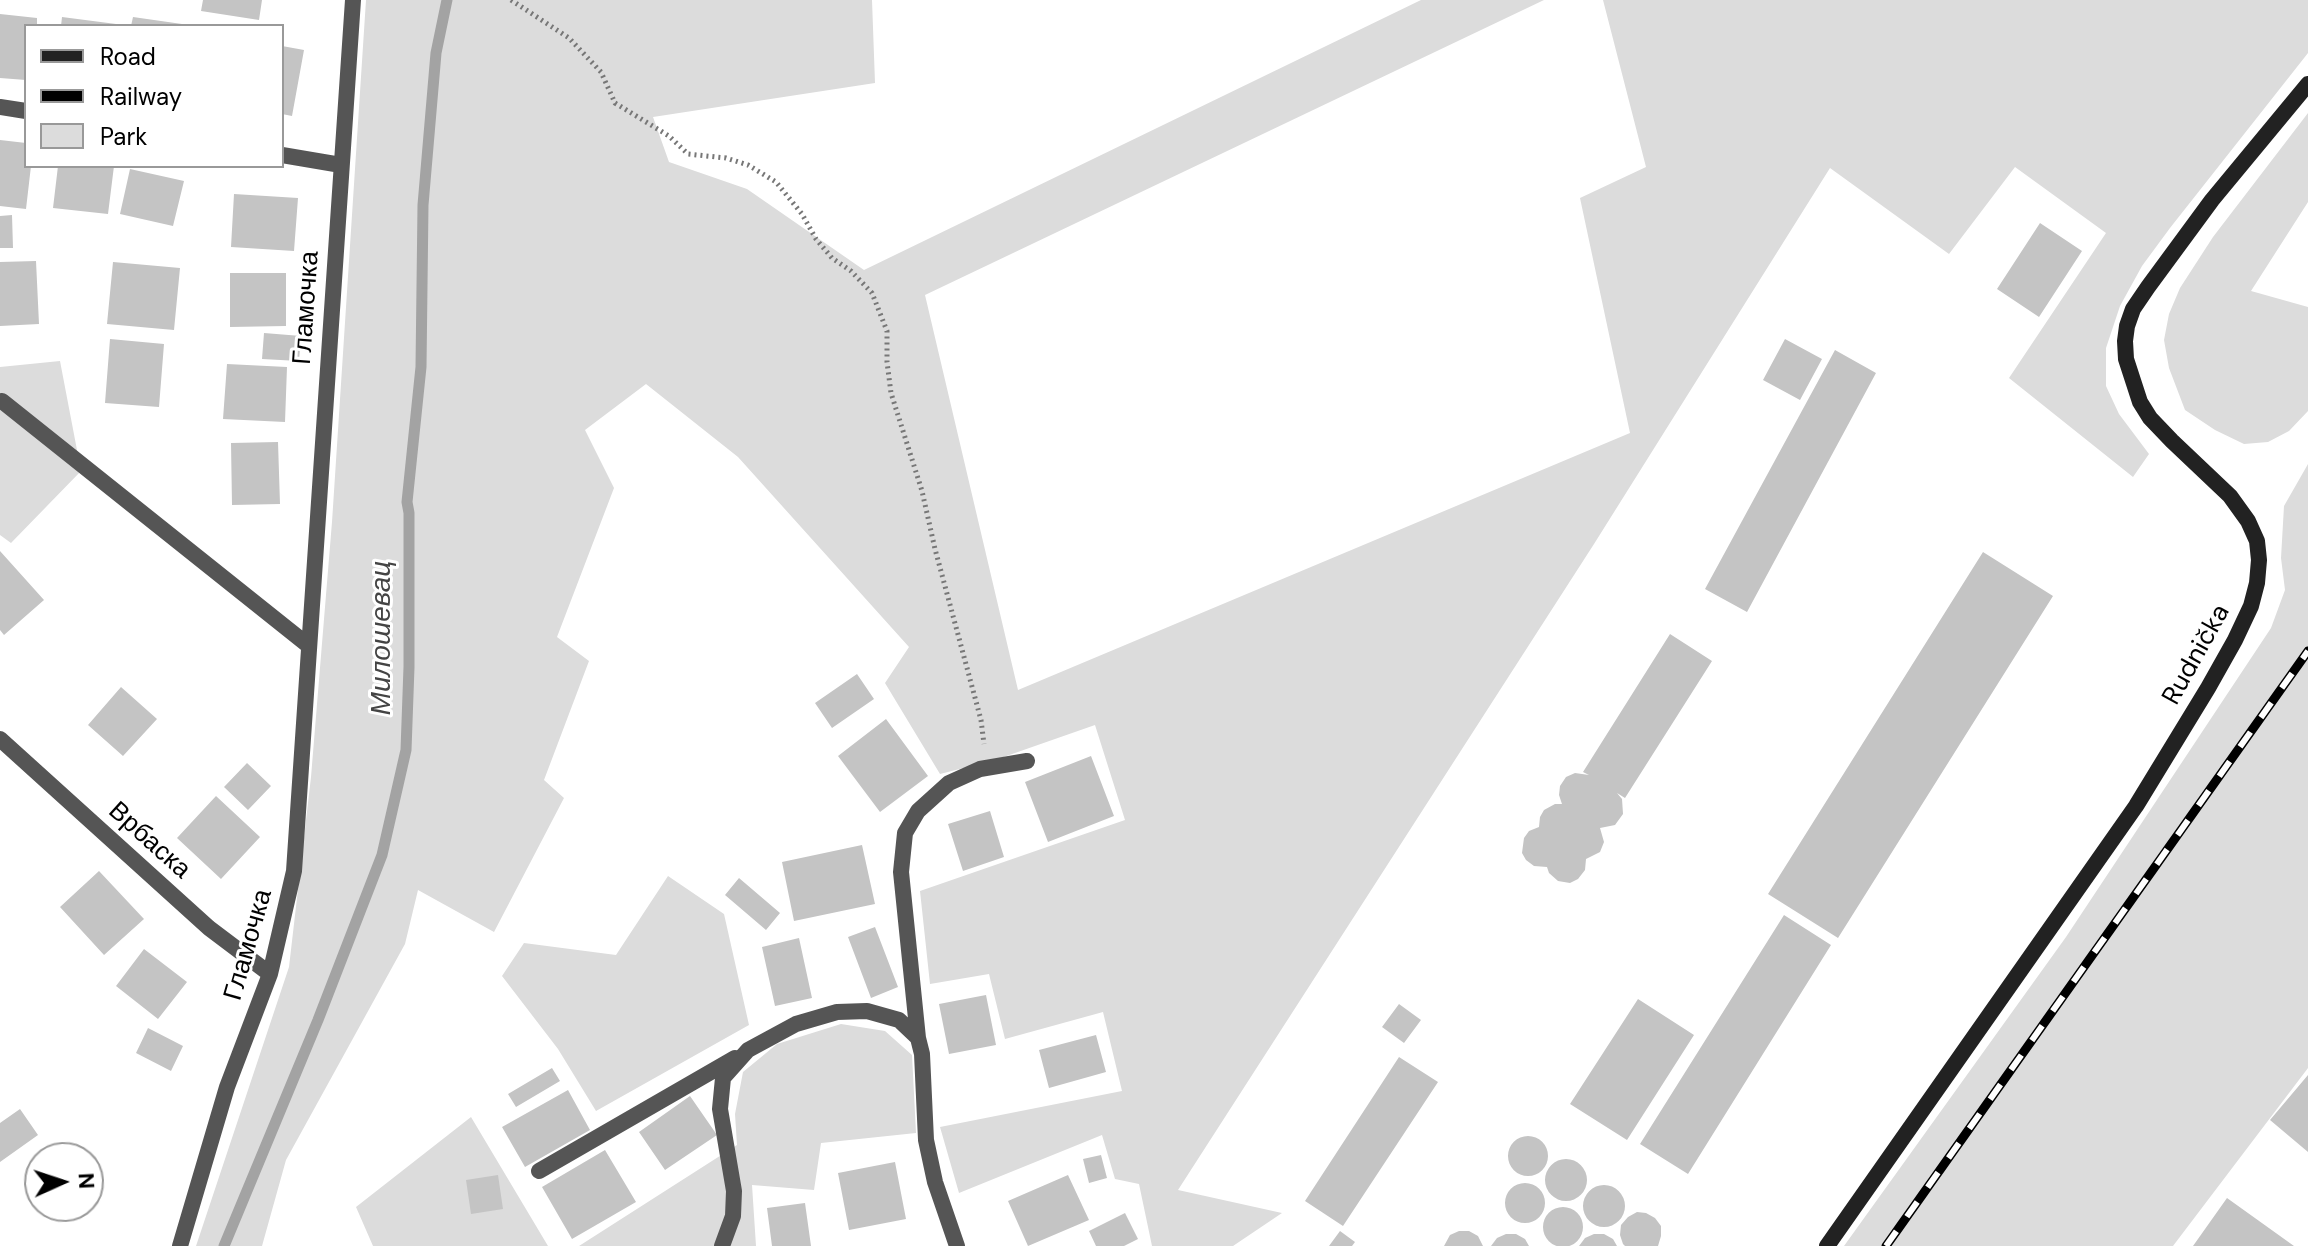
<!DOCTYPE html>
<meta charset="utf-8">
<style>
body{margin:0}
#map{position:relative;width:2308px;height:1246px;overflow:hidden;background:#fff;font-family:"DM Sans",sans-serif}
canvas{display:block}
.legend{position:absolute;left:24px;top:24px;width:260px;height:144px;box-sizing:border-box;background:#fff;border:2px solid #999;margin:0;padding:10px 14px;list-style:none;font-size:24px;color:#000}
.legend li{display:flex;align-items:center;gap:16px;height:40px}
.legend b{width:40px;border:2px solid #999}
.north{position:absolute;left:24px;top:1142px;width:80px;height:80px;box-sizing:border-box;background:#fff;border:2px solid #999;border-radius:50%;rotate:87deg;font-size:22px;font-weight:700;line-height:32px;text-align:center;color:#000}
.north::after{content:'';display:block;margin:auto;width:28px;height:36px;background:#000;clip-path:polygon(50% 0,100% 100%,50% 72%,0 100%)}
</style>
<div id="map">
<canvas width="2308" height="1246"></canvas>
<ul class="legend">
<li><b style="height:10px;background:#222"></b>Road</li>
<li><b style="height:10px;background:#000"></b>Railway</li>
<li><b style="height:22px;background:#dcdcdc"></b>Park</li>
</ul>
<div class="north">N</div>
</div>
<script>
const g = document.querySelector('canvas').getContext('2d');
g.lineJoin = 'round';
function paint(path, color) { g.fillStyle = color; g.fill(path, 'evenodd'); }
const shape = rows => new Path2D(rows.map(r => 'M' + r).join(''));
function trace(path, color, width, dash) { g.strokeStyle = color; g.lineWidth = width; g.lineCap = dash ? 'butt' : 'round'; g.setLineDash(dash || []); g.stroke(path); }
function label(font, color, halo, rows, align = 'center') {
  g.font = font + ' "DM Sans",sans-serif'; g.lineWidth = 6; g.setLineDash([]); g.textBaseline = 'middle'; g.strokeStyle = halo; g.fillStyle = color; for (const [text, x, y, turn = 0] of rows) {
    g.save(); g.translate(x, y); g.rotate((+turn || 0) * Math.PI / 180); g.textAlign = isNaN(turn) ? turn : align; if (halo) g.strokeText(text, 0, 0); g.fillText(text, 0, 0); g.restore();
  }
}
paint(shape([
 [366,0,872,0,875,83,653,117,669,162,747,189,864,270,1421,0,1544,0,925,295,1018,690,1630,433,1580,198,1646,167,1603,0,2308,0,2308,53,2170,228,2142,266,2120,306,2106,348,2106,386,2119,414,2149,454,2133,477,2009,378,2106,233,2015,167,1949,254,1830,168,1594,544,1178,1190,1282,1213,1233,1246,1152,1246,1139,1184,1115,1179,1102,1135,959,1193,940,1127,1122,1091,1103,1012,1005,1039,989,974,930,984,920,891,1125,820,1095,725,995,760,940,774,885,683,909,647,738,457,646,384,585,430,614,488,557,637,589,661,544,780,564,798,494,932,418,890,405,944,286,1160,262,1246,196,1246,289,967,311,777,332,522],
 [2308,113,2308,202,2251,291,2308,307,2308,411,2289,431,2268,442,2244,444,2215,430,2185,410,2169,368,2164,340,2169,314,2180,288,2213,237],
 [60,361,81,471,11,543,0,535,0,367],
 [2308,464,2308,1068,2173,1246,1844,1246,2066,937,2271,628,2285,590,2281,558,2284,506],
 [668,876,724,914,749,1025,596,1111,558,1049,502,976,524,943,616,955],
 [841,1024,885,1031,912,1055,916,1133,821,1143,814,1190,752,1185,756,1246,579,1246,737,1145,735,1114,743,1072,777,1044],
 [471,1117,548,1246,373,1246,356,1207]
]), '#dcdcdc');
trace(shape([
 [224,1246,318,1020,382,855,406,750,409,667,409,513,407,502,421,367,423,205,436,53,447,0]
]), '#a3a3a3', 11);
paint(shape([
 [203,0,262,0,259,20,201,11],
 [0,14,37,18,37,26,26,26,26,80,0,78],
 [62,17,116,24,116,26,61,26],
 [133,17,182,24,182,26,131,26],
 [282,46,304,50,292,116,282,114],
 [0,140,26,143,26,166,31,166,26,209,0,206],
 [58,166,114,166,108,214,53,208],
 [130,169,184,181,173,226,120,214],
 [234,194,298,198,294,251,231,247],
 [12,215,13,248,0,248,0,216],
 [2040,223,2082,251,2039,317,1997,289],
 [36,261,39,324,0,326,0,262],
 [113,262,180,268,174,330,107,324],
 [230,273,286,273,286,326,230,327],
 [264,333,301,336,299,361,262,359],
 [110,339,164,344,159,407,105,403],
 [1785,339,1822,359,1800,400,1763,380],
 [1835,350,1876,373,1747,612,1705,589],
 [227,364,287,367,285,422,223,419],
 [278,442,280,504,232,505,231,443],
 [0,551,44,600,4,635,0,630],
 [1983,552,2053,596,1838,938,1768,894],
 [1670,634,1712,661,1625,798,1617,793,1622,799,1623,814,1615,825,1600,828,1604,842,1600,852,1586,859,1585,870,1578,879,1570,883,1558,881,1549,873,1547,867,1534,866,1526,860,1522,853,1524,838,1529,831,1539,827,1540,817,1544,810,1555,804,1562,804,1559,795,1560,786,1566,777,1575,773,1589,775,1583,772],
 [857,674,874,699,832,728,815,703],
 [121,687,157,719,123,756,88,725],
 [886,719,928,776,880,812,838,756],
 [1091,756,1114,816,1048,842,1025,782],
 [247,763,271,786,248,810,224,787],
 [216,796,260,837,221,879,177,838],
 [990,811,1004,857,963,871,948,824],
 [862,845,875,904,794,921,782,862],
 [99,871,144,919,104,955,60,907],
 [739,878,780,913,766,930,725,895],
 [1784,915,1831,945,1688,1174,1640,1144],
 [875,927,898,987,871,998,848,937],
 [799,938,812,998,775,1006,762,947],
 [144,949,187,982,158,1019,116,986],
 [986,995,996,1045,949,1054,939,1004],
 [1638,999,1694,1035,1627,1140,1570,1104],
 [1399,1004,1421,1020,1404,1043,1382,1027],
 [148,1028,183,1046,171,1071,136,1053],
 [1096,1035,1106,1072,1049,1088,1039,1050],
 [1399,1057,1438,1082,1343,1226,1305,1201],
 [552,1068,560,1081,516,1107,508,1094],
 [2308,1075,2308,1152,2270,1120],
 [568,1090,590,1130,525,1167,502,1127],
 [690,1096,717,1135,665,1170,639,1132],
 [20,1109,38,1135,0,1162,0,1123],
 '1508 1156a20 20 0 1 1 40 0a20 20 0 1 1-40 0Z',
 [605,1150,636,1202,572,1239,542,1187],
 [1101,1155,1107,1178,1089,1183,1083,1159],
 '1545 1180a21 21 0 1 1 42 0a21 21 0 1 1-42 0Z',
 [895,1162,906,1219,849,1230,838,1173],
 [498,1175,503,1209,471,1214,466,1180],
 [1068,1175,1089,1220,1028,1246,1008,1201],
 '1505 1203a20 20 0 1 1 40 0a20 20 0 1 1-40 0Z',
 '1583 1206a21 21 0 1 1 42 0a21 21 0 1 1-42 0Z',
 [2227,1198,2294,1246,2193,1246],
 [805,1203,811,1246,772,1246,767,1208],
 '1543 1227a20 20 0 1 1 40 0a20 20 0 1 1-40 0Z',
 [1637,1212,1646,1213,1655,1218,1661,1226,1661,1236,1658,1246,1625,1246,1623,1244,1620,1235,1621,1225,1628,1217],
 [1125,1213,1138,1239,1124,1246,1096,1246,1089,1231],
 [1340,1231,1355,1242,1352,1246,1329,1246],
 [1459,1231,1469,1231,1478,1236,1483,1246,1444,1246,1450,1235],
 [1506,1234,1516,1234,1525,1239,1529,1246,1491,1246,1497,1238],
 [1594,1234,1604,1234,1613,1239,1617,1246,1579,1246,1585,1238]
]), '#c4c4c4');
trace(shape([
 [511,0,569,38,601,72,615,103,669,136,688,154,726,158,748,165,776,182,802,214,816,239,832,258,851,271,872,293,887,331,887,362,891,393,922,491,935,549,981,720,984,744]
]), '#777', 5, [2, 4]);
trace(shape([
 [0,107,26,111],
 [282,155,341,165],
 [2,401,309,646],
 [0,739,209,928,270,974],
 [918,1038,901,872,905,833,918,811,949,783,980,769,1027,761],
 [539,1171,735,1058],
 [180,1246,227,1087,270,974,294,871,353,0],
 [722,1246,733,1216,734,1191,720,1109,723,1078,748,1050,796,1024,837,1012,867,1011,899,1020,918,1038,922,1054,926,1140,935,1182,957,1246]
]), '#555', 16);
trace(shape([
 [1827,1246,2136,806,2208,688,2235,640,2251,606,2257,583,2259,560,2257,541,2248,521,2230,496,2172,441,2150,418,2140,402,2126,359,2125,341,2127,326,2133,309,2148,287,2212,200,2308,84]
]), '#222', 16);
const rail = shape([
 [1886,1246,2308,651]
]);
trace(rail, '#000', 9);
trace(rail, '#fff', 6, [18]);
label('26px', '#000', '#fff', [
 ["Гламочка",307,308,-86],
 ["Rudnička",2197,655,-61],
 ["Врбаска",149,841,42],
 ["Гламочка",249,945,-74]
]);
label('italic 28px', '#444', '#fff', [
 ["Милошевац",383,638,-90]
]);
</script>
